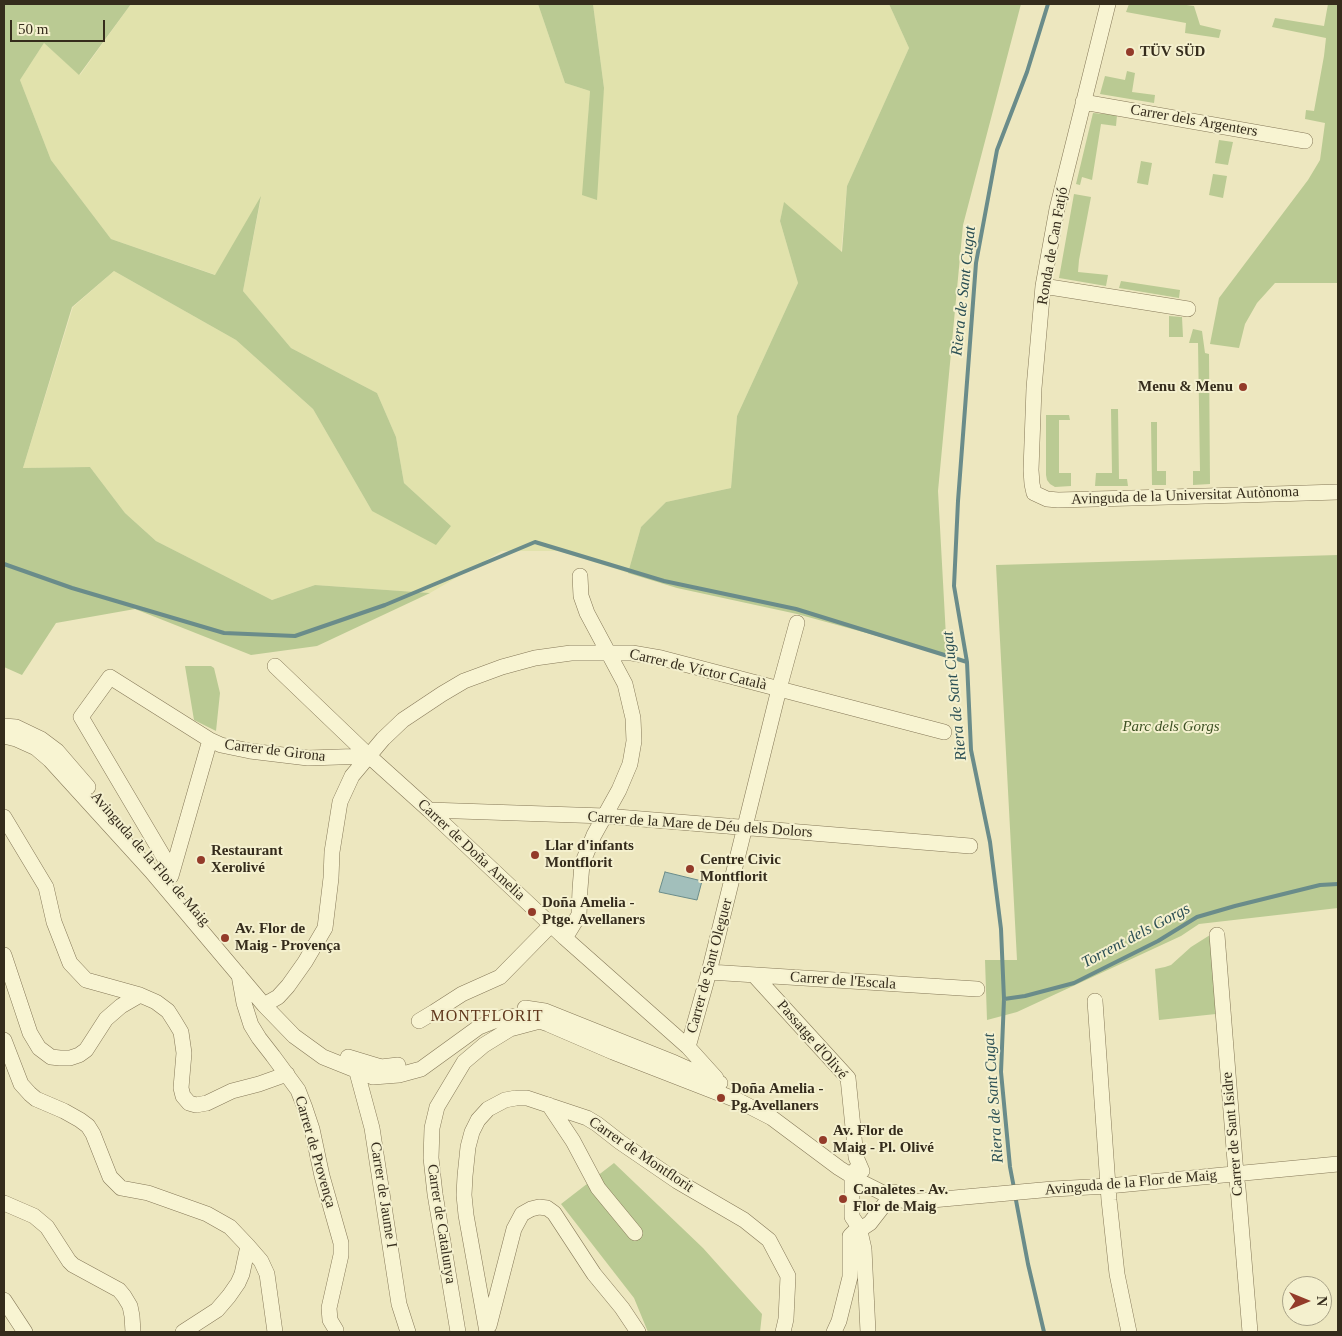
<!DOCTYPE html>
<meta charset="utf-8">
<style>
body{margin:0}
#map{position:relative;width:1342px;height:1336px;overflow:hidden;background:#ede7bf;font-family:Georgia,serif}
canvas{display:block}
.frame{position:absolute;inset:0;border:5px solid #352c1c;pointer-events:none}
.north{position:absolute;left:1282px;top:1276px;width:50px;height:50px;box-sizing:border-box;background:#f4f0ce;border:1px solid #a8a287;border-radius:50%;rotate:90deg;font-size:14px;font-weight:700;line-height:20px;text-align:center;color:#352c1c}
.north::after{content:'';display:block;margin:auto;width:18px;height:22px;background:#933b29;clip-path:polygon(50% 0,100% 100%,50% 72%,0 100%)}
.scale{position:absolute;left:10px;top:20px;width:95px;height:22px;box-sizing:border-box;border:2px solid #352c1c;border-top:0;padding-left:6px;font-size:15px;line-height:18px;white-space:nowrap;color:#352c1c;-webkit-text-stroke:4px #f4f0ce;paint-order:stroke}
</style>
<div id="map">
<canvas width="1342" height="1336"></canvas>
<div class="frame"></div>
<div class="north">N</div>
<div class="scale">50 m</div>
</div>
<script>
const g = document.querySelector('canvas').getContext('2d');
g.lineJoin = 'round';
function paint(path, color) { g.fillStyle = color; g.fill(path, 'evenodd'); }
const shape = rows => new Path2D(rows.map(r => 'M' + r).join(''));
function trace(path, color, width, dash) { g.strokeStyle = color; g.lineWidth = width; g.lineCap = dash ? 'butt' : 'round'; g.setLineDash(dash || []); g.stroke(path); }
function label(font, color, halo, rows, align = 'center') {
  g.font = font + ' Georgia,serif'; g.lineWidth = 4; g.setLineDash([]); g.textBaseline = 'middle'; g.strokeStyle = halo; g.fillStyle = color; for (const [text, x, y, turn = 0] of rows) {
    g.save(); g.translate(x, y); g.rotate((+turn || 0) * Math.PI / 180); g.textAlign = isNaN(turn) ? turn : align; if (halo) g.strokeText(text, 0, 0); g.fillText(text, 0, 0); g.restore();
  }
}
paint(shape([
 [131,4,538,4,565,83,590,91,583,194,604,88,593,4,889,4,909,48,847,186,841,253,784,203,780,221,798,283,737,416,731,488,666,502,641,527,628,573,559,551,502,551,430,593,315,585,272,600,156,541,125,513,90,467,23,468,73,307,114,271,236,340,313,409,372,511,451,526,404,483,396,437,377,393,291,348,243,291,261,198,216,275,111,239,51,160,20,80,44,43,80,75]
]), '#e1e2ac');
paint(shape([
 [4,4,131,4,79,75,44,43,20,80,51,160,111,239,215,275,261,196,243,291,291,348,377,393,396,437,404,483,451,526,436,545,372,511,313,409,236,340,114,271,72,307,23,468,90,467,125,513,156,541,272,600,315,585,430,593,317,646,251,655,135,609,56,623,22,675,4,667],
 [538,4,593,4,604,88,597,200,582,195,590,91,565,83],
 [889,4,1021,4,963,225,938,491,947,655,797,614,677,588,628,573,641,527,666,502,731,488,737,416,798,283,780,221,784,202,842,252,847,186,909,48],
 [1129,4,1179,4,1194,6,1200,25,1221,30,1219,38,1185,33,1186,23,1126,12],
 [1328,4,1338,4,1338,283,1275,283,1257,303,1245,324,1239,348,1210,344,1219,298,1308,180,1320,160,1325,123,1305,119,1306,110,1314,111,1324,56,1326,38,1272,27,1275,18,1324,26],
 [1127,71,1135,73,1132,92,1155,95,1154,103,1100,94,1105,76,1125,80],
 [1093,113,1117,115,1116,126,1101,124,1092,180,1082,177,1080,185,1076,184],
 [1219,140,1233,142,1228,165,1215,163],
 [1141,161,1152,163,1148,185,1137,183],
 [1213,174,1227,176,1223,198,1209,195],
 [1074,194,1091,197,1079,260,1078,272,1108,275,1106,286,1059,278],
 [1121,281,1180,290,1179,298,1119,288],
 [1169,316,1182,317,1183,337,1169,337],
 [1193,329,1202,331,1205,353,1209,354,1210,484,1193,485,1193,471,1200,471,1198,343,1189,343],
 [1111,409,1118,409,1119,479,1127,479,1128,486,1095,486,1096,473,1112,473],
 [1046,415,1069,415,1070,420,1059,420,1059,473,1071,473,1071,486,1055,487,1050,484,1047,480,1046,475],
 [1151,422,1157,422,1157,471,1166,471,1166,485,1152,485],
 [1338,555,1338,908,1199,924,1181,936,1017,1012,987,1020,985,960,1017,960,996,565],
 [185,666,211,666,214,668,220,693,216,731,194,720],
 [1210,935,1216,1014,1159,1020,1155,969,1165,967,1171,965,1191,947],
 [614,1163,703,1248,762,1314,760,1332,648,1332,634,1298,561,1204]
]), '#baca93');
const water = shape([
 [665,872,702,881,697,900,659,892,665,872]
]);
paint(water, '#a2bfbb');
trace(water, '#6a8c8a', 1);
trace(shape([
 [4,564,72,588,224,633,295,636,385,605,535,542,664,581,796,609,967,662],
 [1004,999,1025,996,1074,983,1158,941,1197,917,1235,906,1320,885,1338,884],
 [1014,1188,1010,1167,1001,1072,1004,999,1001,929,990,842,971,750,967,662,954,586,958,501,976,263,997,150,1027,72,1048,4],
 [1015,1195,1028,1264,1044,1332]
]), '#6a8c8a', 4);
const minor = shape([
 [1108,4,1057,209,1043,286,1034,388,1031,470,1032,484,1034,493,1047,499,1058,500,1242,495,1338,492],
 [1083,102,1305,141],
 [1043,286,1188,309],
 [275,666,369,756,429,810,565,938,688,1047,716,1078],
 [4,726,16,727,41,739,57,751,88,787],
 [4,736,16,739,36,748,50,760,151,871,264,1005,294,1036,323,1057,373,1077,399,1075,421,1069,479,1027,504,1017,525,1016,548,1024,613,1052,739,1101,772,1118,839,1168,863,1183,893,1198,910,1202,1053,1189,1108,1186,1338,1164],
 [429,810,605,816,970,846],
 [4,817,46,887,54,922,70,963,86,980,140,995,156,1002,168,1011,175,1022,181,1032,184,1053,181,1088,183,1096,189,1103,196,1105,207,1103,232,1091,259,1084,287,1074],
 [172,871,81,717,110,677,210,740,221,745,250,751,308,758,369,756],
 [171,876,210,740],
 [1217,935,1236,1174,1238,1188,1250,1332],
 [565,938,579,915,580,889,582,864,594,835,619,790,630,764,634,741,633,718,625,684,587,613,581,596,580,576],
 [4,955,30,1033,39,1048,51,1057,60,1058,70,1058,79,1055,86,1050,106,1019,121,1006,140,995],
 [709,972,977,989],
 [239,975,244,1003,251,1025,259,1038,273,1056,298,1090,305,1108,312,1129,322,1176,341,1243,341,1255,329,1308,330,1320,336,1330],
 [754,975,848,1078,856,1157,862,1171],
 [1095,1001,1109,1200,1117,1274,1129,1332],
 [264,1005,278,997,288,986,305,962,325,928,331,878,332,852,340,802,352,776,383,739,403,720,442,694,464,681,502,667,535,658,571,653,632,653,661,658,944,732],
 [525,1008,545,1011,675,1063,720,1083],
 [419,1021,434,1012,462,994,500,977,552,924],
 [4,1040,21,1084,30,1094,36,1099,64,1111,80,1120,88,1126,93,1134,110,1177,121,1188,148,1193,207,1214,230,1227,248,1246,261,1261,267,1274,275,1332],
 [688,1047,709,972,779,689,797,623],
 [348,1057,381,1067,398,1065],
 [355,1065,372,1128,399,1304,408,1332],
 [549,1105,573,1141,598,1188,635,1233],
 [855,1170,852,1176,852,1217,859,1227,864,1249,868,1332],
 [4,1203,34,1216,47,1227,69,1261,73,1265,119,1290,124,1296,130,1306,132,1316,133,1332],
 [859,1227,864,1227,870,1223,894,1192],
 [4,1300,25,1332],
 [489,1326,514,1229,522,1214,531,1209,539,1207,547,1208,554,1213,594,1274,622,1308,638,1332],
 [183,1332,217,1310,229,1296,238,1283,242,1274,248,1246],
 [458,1332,435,1194,431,1158,432,1128,437,1107,464,1062,484,1045,510,1029,540,1021],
 [487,1332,466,1215,464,1195,465,1176,468,1147,472,1132,478,1120,488,1109,505,1100,516,1098,527,1098,587,1118,597,1124,620,1142,677,1181,744,1220,769,1240,788,1276,786,1319,783,1332],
 [834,1332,839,1321,850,1277,850,1236,859,1227]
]);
trace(minor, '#857858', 16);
trace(minor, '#f8f4d2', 15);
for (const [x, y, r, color] of [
 [1130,52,5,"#933b29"],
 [1243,387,5,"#933b29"],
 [535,855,5,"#933b29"],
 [201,860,5,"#933b29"],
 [690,869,5,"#933b29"],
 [532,912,5,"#933b29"],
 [225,938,5,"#933b29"],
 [721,1098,5,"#933b29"],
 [823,1140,5,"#933b29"],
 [843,1199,5,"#933b29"]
]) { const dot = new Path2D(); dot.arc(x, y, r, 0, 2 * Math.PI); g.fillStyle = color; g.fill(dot); trace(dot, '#f4f0ce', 2); }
label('bold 15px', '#352c1c', '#f4f0ce', [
 ["TÜV SÜD",1140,52],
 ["Menu & Menu",1233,387,"right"],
 ["Llar d'infants",545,846],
 ["Montflorit",545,863],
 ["Restaurant",211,851],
 ["Xerolivé",211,868],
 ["Centre Civic",700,860],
 ["Montflorit",700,877],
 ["Doña Amelia -",542,903],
 ["Ptge. Avellaners",542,920],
 ["Av. Flor de",235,929],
 ["Maig - Provença",235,946],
 ["Doña Amelia -",731,1089],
 ["Pg.Avellaners",731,1106],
 ["Av. Flor de",833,1131],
 ["Maig - Pl. Olivé",833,1148],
 ["Canaletes - Av.",853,1190],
 ["Flor de Maig",853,1207]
], 'left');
label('15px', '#352c1c', '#f4f0ce', [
 ["Carrer dels Argenters",1194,121,10],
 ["Ronda de Can Fatjó",1053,246,-80],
 ["Avinguda de la Universitat Autònoma",1185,496,-2],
 ["Carrer de Víctor Català",698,670,13],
 ["Carrer de Girona",275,751,7],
 ["Carrer de la Mare de Déu dels Dolors",700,825,4],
 ["Carrer de Doña Amelia",471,850,43],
 ["Avinguda de la Flor de Maig",150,859,49],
 ["Carrer de Sant Oleguer",710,966,-75],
 ["Carrer de l'Escala",843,981,4],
 ["Passatge d'Olivé",812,1040,49],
 ["Carrer de Sant Isidre",1233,1134,-95],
 ["Carrer de Provença",315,1152,74],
 ["Carrer de Montflorit",641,1155,34],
 ["Avinguda de la Flor de Maig",1131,1183,-5],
 ["Carrer de Jaume I",383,1195,81],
 ["Carrer de Catalunya",441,1224,81]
]);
label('italic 15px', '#3d5123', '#f4f0ce', [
 ["Parc dels Gorgs",1171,727]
]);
label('italic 16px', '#2b4f54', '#f4f0ce', [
 ["Riera de Sant Cugat",964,291,-84],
 ["Riera de Sant Cugat",955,696,-96],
 ["Torrent dels Gorgs",1136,936,-28],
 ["Riera de Sant Cugat",994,1098,-94]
]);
g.letterSpacing = '1px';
label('16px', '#60371c', '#f4f0ce', [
 ["MONTFLORIT",487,1017]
]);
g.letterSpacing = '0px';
</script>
